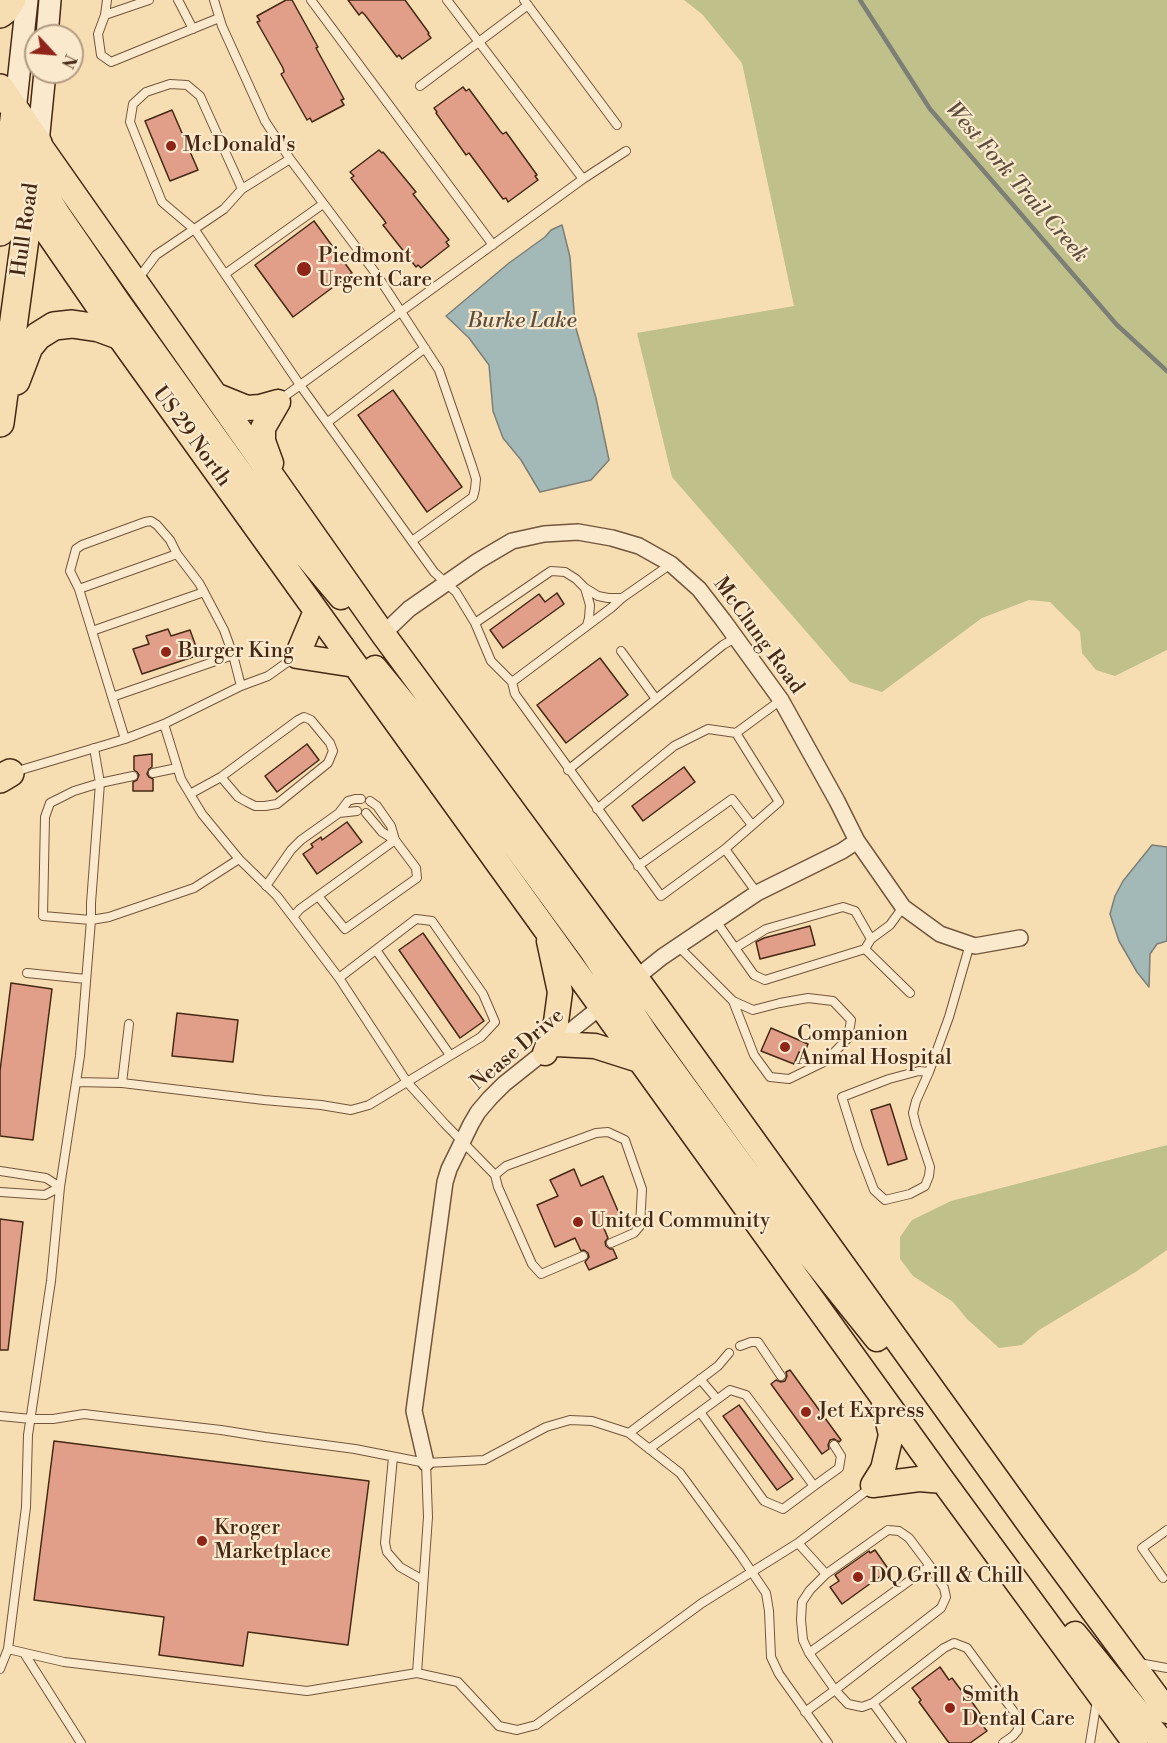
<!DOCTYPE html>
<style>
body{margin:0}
#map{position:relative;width:1167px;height:1743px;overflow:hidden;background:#f7ddb2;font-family:"Libre Bodoni",serif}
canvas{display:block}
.north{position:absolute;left:24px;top:24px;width:60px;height:60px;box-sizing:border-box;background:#fae9cd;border:2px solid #b29c83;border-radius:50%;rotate:116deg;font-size:16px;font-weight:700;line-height:24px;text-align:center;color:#452914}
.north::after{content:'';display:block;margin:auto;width:21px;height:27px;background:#8f2418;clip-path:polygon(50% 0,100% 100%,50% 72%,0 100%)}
</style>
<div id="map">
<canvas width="1167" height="1743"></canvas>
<div class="north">N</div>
</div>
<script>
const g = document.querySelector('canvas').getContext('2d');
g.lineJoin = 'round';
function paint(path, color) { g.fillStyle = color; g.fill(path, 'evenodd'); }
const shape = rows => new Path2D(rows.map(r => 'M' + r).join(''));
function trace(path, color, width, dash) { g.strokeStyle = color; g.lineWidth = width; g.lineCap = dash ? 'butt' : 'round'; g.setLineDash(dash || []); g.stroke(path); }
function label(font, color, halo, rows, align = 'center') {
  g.font = font + ' "Libre Bodoni",serif'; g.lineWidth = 4.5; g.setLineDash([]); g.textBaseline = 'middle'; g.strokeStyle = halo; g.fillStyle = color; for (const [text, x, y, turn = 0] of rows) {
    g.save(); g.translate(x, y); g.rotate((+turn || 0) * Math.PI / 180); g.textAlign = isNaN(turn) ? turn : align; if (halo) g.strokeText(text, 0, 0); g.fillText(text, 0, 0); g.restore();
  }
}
paint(shape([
 [684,0,1167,0,1167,650,1115,676,1096,670,1082,653,1080,632,1050,602,1029,600,982,618,882,692,850,682,672,477,637,333,794,306,742,63,702,14],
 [1167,1145,1167,1250,1137,1271,1039,1330,1022,1345,999,1348,967,1319,953,1302,913,1276,900,1259,900,1237,912,1220,951,1201]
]), '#bfc08a');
const water = shape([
 [562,225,570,257,575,325,596,398,609,460,591,480,540,492,521,460,503,438,493,411,489,365,469,338,446,316,509,263,545,237,551,230,562,225],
 [1152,845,1167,847,1167,941,1157,944,1150,954,1149,987,1137,972,1119,941,1110,914,1115,896,1123,881,1152,845]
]);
paint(water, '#a2b9b7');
trace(water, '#7d7f76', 1.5);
trace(shape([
 [860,0,930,109,1117,325,1167,371]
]), '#7d7f76', 4.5);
const building = shape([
 [286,0,292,0,318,47,316,48,344,99,341,100,344,105,312,122,310,118,307,120,281,74,284,72,283,68,257,22,260,21,257,16,286,0],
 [348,0,405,0,429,33,428,34,431,38,402,59,399,55,397,57,365,15,362,12,359,15,348,0],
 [463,87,466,91,469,89,500,131,503,134,506,132,537,175,535,176,538,180,508,202,506,198,503,199,469,153,466,155,436,113,437,112,434,108,463,87],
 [172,110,198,170,170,181,145,121,172,110],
 [379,150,382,153,383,152,416,192,413,194,449,240,446,242,449,246,421,268,418,265,416,267,383,225,386,223,384,220,351,178,354,176,350,172,379,150],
 [314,221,352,273,293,317,255,265,314,221],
 [393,390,462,487,427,512,358,415,393,390],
 [557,593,564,604,503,648,490,630,539,594,545,602,557,593],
 [168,629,171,636,190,630,199,655,142,674,133,649,149,644,146,636,168,629],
 [600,658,628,695,566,743,537,705,600,658],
 [307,744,319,760,277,792,265,776,307,744],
 [152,754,152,767,149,769,147,774,149,777,153,779,153,791,133,791,133,782,137,780,139,775,137,772,134,770,134,756,152,754],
 [684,767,695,782,643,821,632,806,684,767],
 [347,822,362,842,317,874,303,854,313,847,311,844,321,837,322,840,347,822],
 [810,926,815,945,760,959,756,942,764,938,810,926],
 [423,933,484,1021,460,1038,399,950,423,933],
 [11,983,52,989,33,1140,0,1136,0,1071,11,983],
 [177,1013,238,1020,233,1062,172,1056,177,1013],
 [771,1028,808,1044,804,1054,799,1052,794,1064,761,1051,771,1028],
 [890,1104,907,1159,888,1165,871,1110,890,1104],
 [574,1169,581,1186,603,1176,621,1218,603,1226,608,1238,605,1242,606,1246,610,1249,613,1249,617,1258,589,1270,585,1262,589,1257,588,1253,584,1250,581,1251,575,1238,555,1247,537,1205,558,1196,550,1180,574,1169],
 [0,1219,23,1222,8,1350,0,1350,0,1219],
 [790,1370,841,1440,839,1442,834,1439,830,1440,828,1445,829,1449,822,1454,771,1384,776,1380,781,1382,785,1381,787,1376,786,1372,790,1370],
 [739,1405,793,1479,777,1490,723,1416,739,1405],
 [54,1441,369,1481,348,1645,248,1632,243,1666,159,1655,164,1617,34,1600,54,1441],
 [875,1550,889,1570,842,1604,830,1587,839,1581,835,1575,869,1551,870,1553,875,1550],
 [940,1667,949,1680,952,1678,961,1690,963,1689,981,1715,980,1716,982,1719,979,1721,987,1731,970,1743,949,1743,919,1702,921,1700,912,1688,940,1667]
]);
paint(building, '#e19f8a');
trace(building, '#452914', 1.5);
const lane = shape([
 [107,0,105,15,98,34,101,55,111,62,219,18],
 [178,0,193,29],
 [214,0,222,26,265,121,290,159,377,275,439,370,472,466,476,479,475,489,473,497,412,541],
 [311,0,493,245],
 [524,0,617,125],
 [105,15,149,0],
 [420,86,528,5],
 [583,179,626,151],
 [242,189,200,96,187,85,170,84,146,92,133,104,130,122,162,202,195,230,300,385,434,572,456,592,475,623,491,661,512,682,515,694,661,896,725,849],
 [225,274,323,204],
 [138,279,156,255,224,209,242,189,290,159],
 [281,399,583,179,447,0],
 [328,422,425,348],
 [585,588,590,605,589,618,587,625],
 [79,589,177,554],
 [475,623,551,571,565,572,576,579,585,588,598,596,608,598,622,598],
 [92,631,204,592],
 [621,651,656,699],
 [512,682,611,608,622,598,671,564],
 [112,697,233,655],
 [164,724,181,779,202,814,239,859,277,896,293,917,339,978,407,1082,445,1124,495,1175,506,1166,596,1133,608,1132,625,1140,642,1189,640,1226,634,1233,611,1243],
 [125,739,79,589,70,571,76,549,82,545,145,522,151,521,157,525,170,540,177,554,199,583,204,592,224,630,233,655,241,686],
 [94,748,100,783,91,903,91,920,43,916,45,817,50,803,74,791,100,783,133,776],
 [568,770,723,645,735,638],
 [14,772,125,739,164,724,241,686,268,676,296,656],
 [153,773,177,768],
 [190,794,221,777,298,720,304,717,311,720,330,743,333,751,328,763,277,804,265,806,255,806,247,802,238,797,221,777],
 [370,801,377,806,391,826,395,840],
 [597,809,674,746,708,729,736,733],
 [339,813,357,811],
 [366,813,382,832,395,840],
 [638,866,732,799,752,825],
 [266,886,291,850,301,840,339,813,348,801,355,799,361,799],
 [757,893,725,849,779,802,736,733,781,700],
 [293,917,300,909,318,896,395,840,416,868,417,878,345,929,318,896],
 [716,921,735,948],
 [871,939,855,911,843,907,766,929,735,948,754,975,765,980,865,949,871,939,890,925,903,907],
 [678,946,733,1001,753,1010,780,1003,808,998,833,1001,851,1020,848,1038,826,1061,789,1079,770,1077,754,1055,733,1001],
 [865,949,910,993],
 [376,950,450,1055],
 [27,973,86,979],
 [929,1072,919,1071,889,1079,842,1097,858,1148,874,1190,885,1200,910,1194,925,1186,929,1176,930,1167,916,1125,913,1113,916,1101,929,1072,949,1017,970,944],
 [77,1082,122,1083,264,1100,321,1105,351,1110,369,1105,481,1037,495,1022,483,994,432,921,416,919,339,978],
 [122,1083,129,1024],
 [0,1171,46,1178,60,1187],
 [495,1175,498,1187,532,1264,541,1274,583,1256],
 [0,1192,45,1195,60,1187],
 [740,1346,751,1342,758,1342,781,1376],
 [700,1379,717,1399],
 [0,1416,31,1419,53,1419,84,1414,125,1419,221,1430,265,1437,355,1449,426,1463,484,1460,546,1427,570,1420,592,1421,629,1433,680,1473,741,1556,766,1593,769,1611,771,1657,779,1674,828,1743],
 [629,1433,718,1366,729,1353],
 [649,1449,700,1412,730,1390,746,1395,814,1486,783,1509,764,1501,700,1412],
 [393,1457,385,1543,387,1552,400,1567,423,1580],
 [814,1486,839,1468,841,1456,834,1445],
 [888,1530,899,1531,909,1538,930,1566,944,1588,946,1597,941,1608,835,1690,809,1653,803,1640,801,1620,802,1602,810,1590,826,1574,888,1530],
 [798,1543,826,1574],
 [1163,1578,1142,1548,1167,1530],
 [8,1649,64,1662,307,1691,417,1673,458,1682,499,1726,517,1730,536,1725,702,1603,798,1543,870,1488],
 [24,1653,81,1743],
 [809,1653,930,1566],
 [1139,1663,1167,1668],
 [0,1669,8,1649,26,1507,28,1435,51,1281,60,1187,80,1056,91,920,109,917,194,888,239,859],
 [417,1673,428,1517,426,1463],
 [805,1712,835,1690,848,1704,862,1707,873,1703],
 [902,1743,873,1703,944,1648,954,1643,967,1648,1017,1716,1018,1730,1013,1736,1003,1743],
 [1090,1743,1097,1700]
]);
const street = shape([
 [383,634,409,609,478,561,512,541,544,534,578,532,612,538,639,546,671,564,699,589,723,620,781,700,837,801,857,841,903,907,940,934,975,946,1020,938],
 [631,982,662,957,757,893,842,851,857,841],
 [426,1463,414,1411,445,1182,449,1169,471,1124,478,1112,490,1098,504,1084,608,1001]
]);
const secondary = shape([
 [47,36,50,0],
 [15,111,27,0],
 [38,143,45,72]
]);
const primary = shape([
 [38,143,383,634,653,1001,1035,1532,1167,1711],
 [28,167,57,213,118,302,264,506,341,597],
 [29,206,118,335,330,630,943,1481,1135,1743],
 [215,395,247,408,260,407,278,402],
 [271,463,263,441,263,428,278,402],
 [316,611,297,656,355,665],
 [375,668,469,783,592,951,646,1034,780,1218,877,1339],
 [556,1044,595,1046,639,1060],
 [545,1053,556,1022,560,992,549,941],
 [873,1485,883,1469,891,1435,884,1405],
 [873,1485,919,1479,943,1481],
 [1075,1634,1163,1743]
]);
const highway = shape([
 [0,14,4,11,12,0],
 [0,88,38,143,0,423],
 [0,232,15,111],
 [16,381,29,347,38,336,54,326,72,324,99,328,118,335],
 [0,779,10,773]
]);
trace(lane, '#72563c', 10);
trace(street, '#72563c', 18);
trace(secondary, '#452914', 24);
trace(primary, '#452914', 27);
trace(highway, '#452914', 30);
trace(lane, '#fae9cd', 8);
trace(street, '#fae9cd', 15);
trace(secondary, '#fae9cd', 21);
trace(primary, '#f7ddb2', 24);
trace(highway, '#f7ddb2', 27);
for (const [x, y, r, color] of [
 [171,146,6,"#8f2418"],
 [304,269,8,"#8f2418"],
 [166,652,6,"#8f2418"],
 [785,1047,6,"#8f2418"],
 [578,1222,6,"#8f2418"],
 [806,1412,6,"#8f2418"],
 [202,1541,6,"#8f2418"],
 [858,1577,6,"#8f2418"],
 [950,1708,6,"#8f2418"]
]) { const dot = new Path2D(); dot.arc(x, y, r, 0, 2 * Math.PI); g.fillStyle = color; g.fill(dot); trace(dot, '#fae9cd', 2); }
label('21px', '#452914', '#fae9cd', [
 ["McDonald's",183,146],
 ["Piedmont",318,257],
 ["Urgent Care",318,281],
 ["Burger King",178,652],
 ["Companion",797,1035],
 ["Animal Hospital",797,1059],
 ["United Community",590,1222],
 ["Jet Express",818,1412],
 ["Kroger",214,1529],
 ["Marketplace",214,1553],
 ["DQ Grill & Chill",870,1577],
 ["Smith",962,1696],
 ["Dental Care",962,1720]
], 'left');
label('21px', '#452914', '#fae9cd', [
 ["Hull Road",26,230,-82],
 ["US 29 North",191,437,54],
 ["McClung Road",758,636,54],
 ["Nease Drive",518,1050,-40]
]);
label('italic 22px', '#5c4d3d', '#fae9cd', [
 ["West Fork Trail Creek",1016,183,49],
 ["Burke Lake",522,322]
]);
</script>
